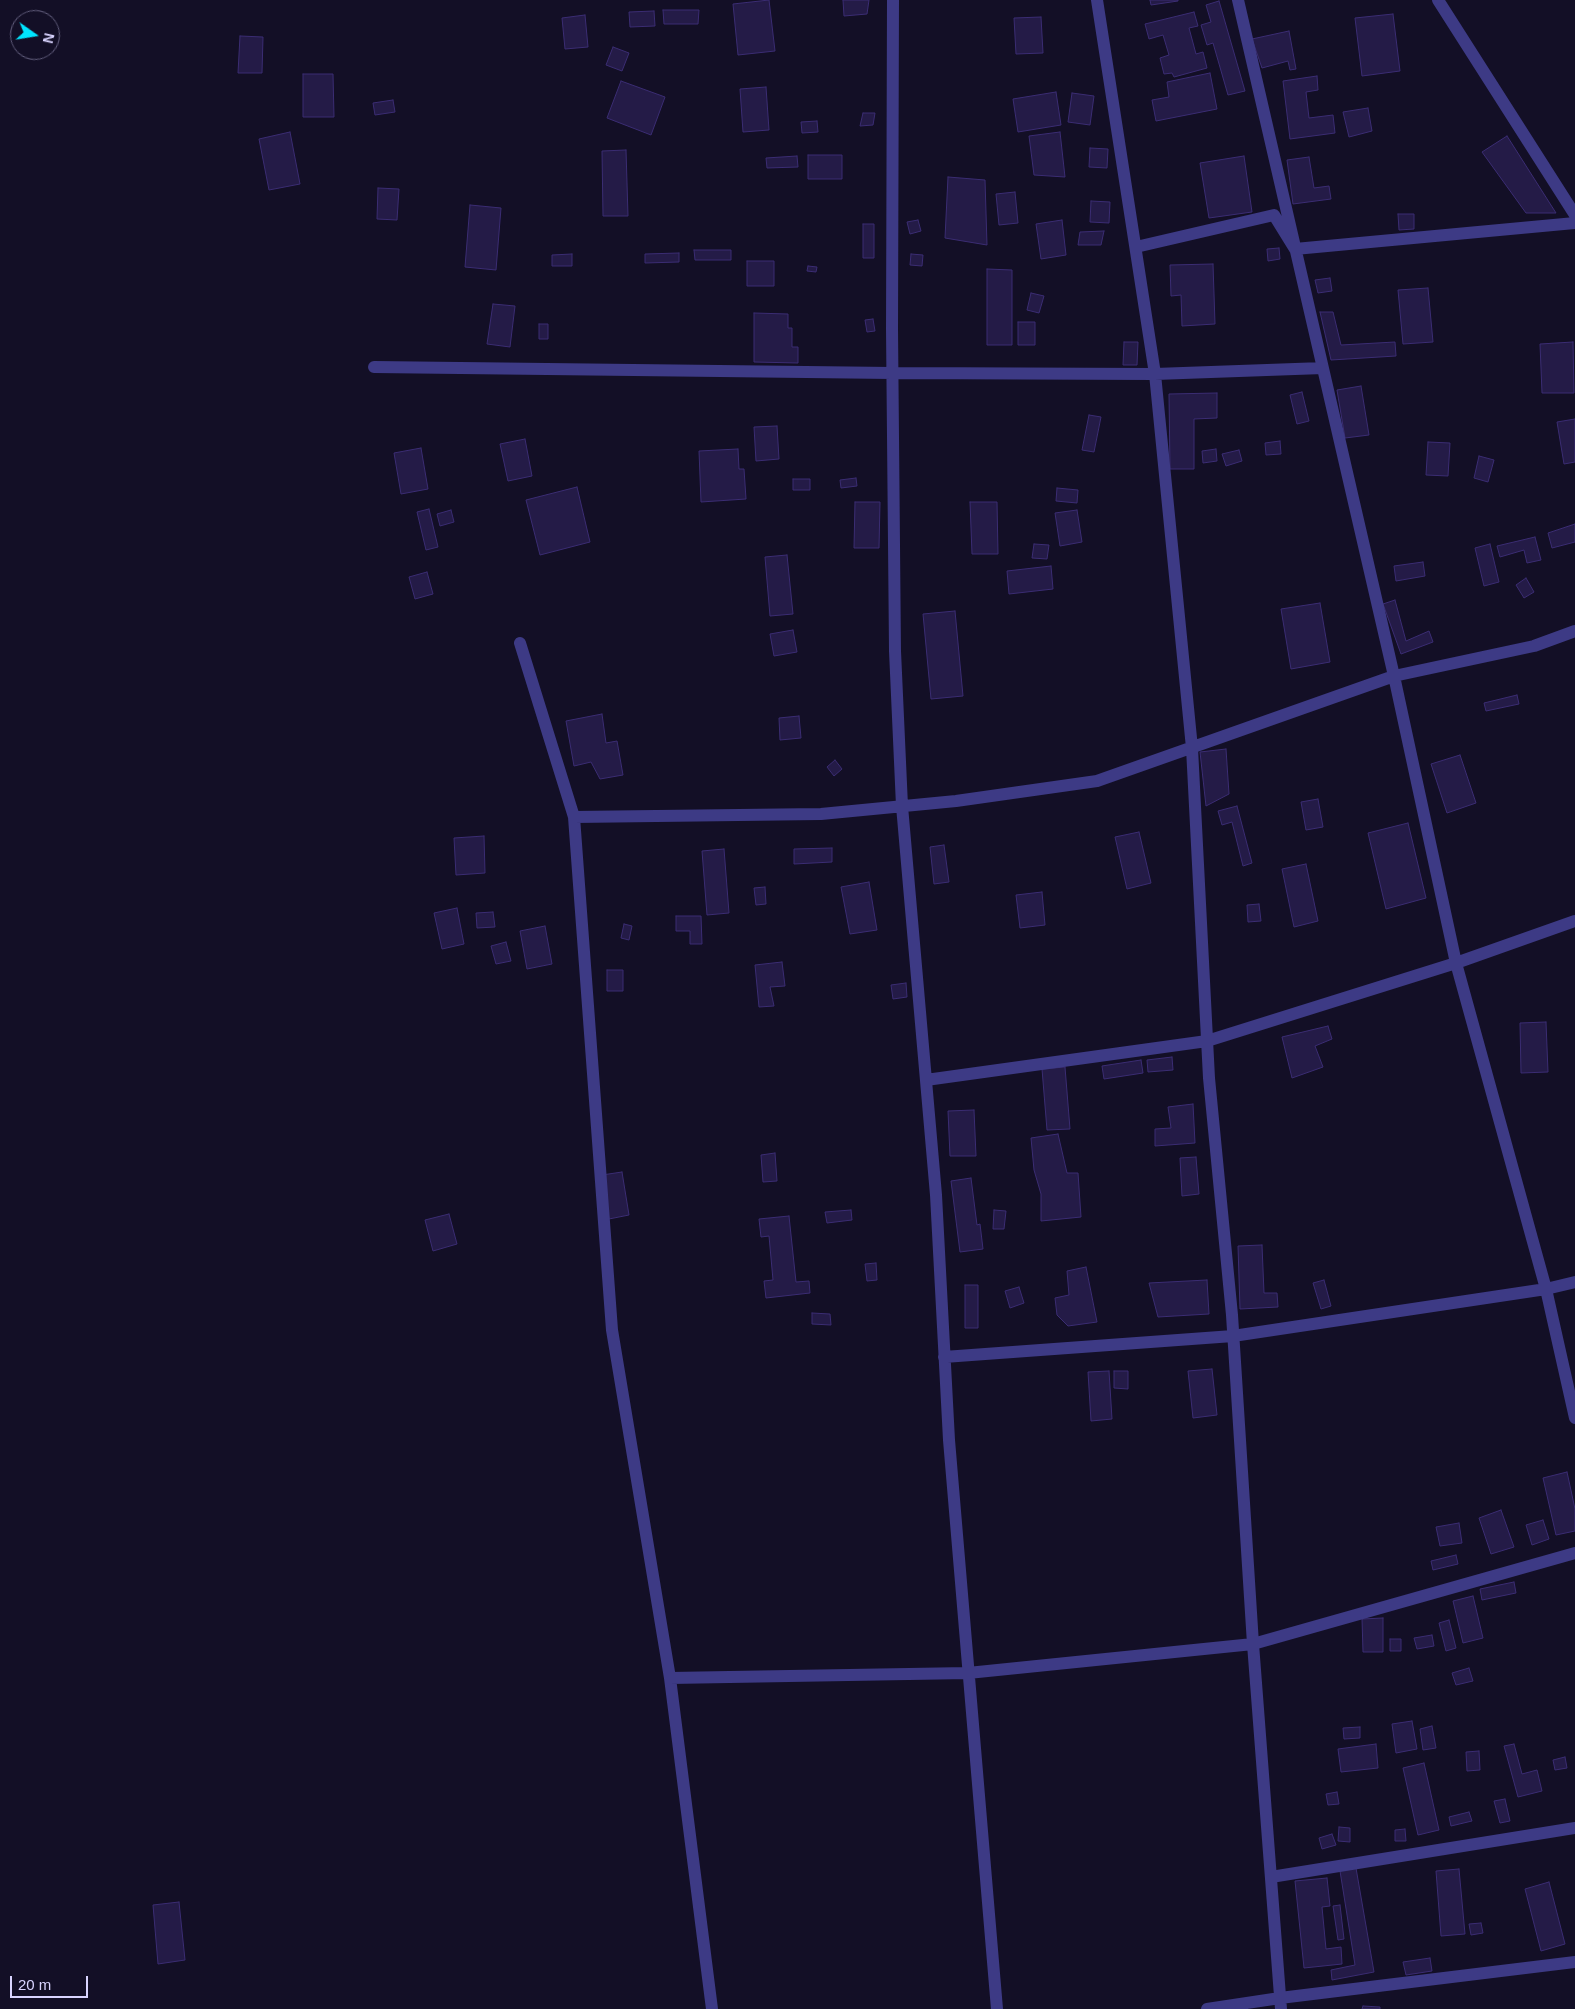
<!DOCTYPE html>
<style>
body{margin:0}
#map{position:relative;width:1575px;height:2009px;overflow:hidden;background:#130f26;font-family:Arial,sans-serif}
canvas{display:block}
.north{position:absolute;left:10px;top:10px;width:50px;height:50px;box-sizing:border-box;background:#130f26;border:1px solid #625e7d;border-radius:50%;rotate:103deg;font-size:14px;font-weight:700;line-height:20px;text-align:center;color:#d9d4ff}
.north::after{content:'';display:block;margin:auto;width:18px;height:22px;background:#00e5ff;clip-path:polygon(50% 0,100% 100%,50% 72%,0 100%)}
.scale{position:absolute;left:10px;top:1976px;width:78px;height:22px;box-sizing:border-box;border:2px solid #d9d4ff;border-top:0;padding-left:6px;font-size:15px;line-height:18px;white-space:nowrap;color:#d9d4ff;-webkit-text-stroke:4px #130f26;paint-order:stroke}
</style>
<div id="map">
<canvas width="1575" height="2009"></canvas>
<div class="north">N</div>
<div class="scale">20 m</div>
</div>
<script>
const g = document.querySelector('canvas').getContext('2d');
g.lineJoin = 'round';
function paint(path, color) { g.fillStyle = color; g.fill(path, 'evenodd'); }
const shape = rows => new Path2D(rows.map(r => 'M' + r).join(''));
function trace(path, color, width, dash) { g.strokeStyle = color; g.lineWidth = width; g.lineCap = dash ? 'butt' : 'round'; g.setLineDash(dash || []); g.stroke(path); }
const building = shape([
 [769,0,775,51,738,55,733,4,769,0],
 [843,0,869,0,867,14,844,16,843,0],
 [1150,0,1178,0,1178,1,1151,5,1150,0],
 [1219,1,1245,91,1228,95,1213,43,1207,45,1201,25,1211,22,1206,5,1219,1],
 [663,10,699,10,698,24,664,24,663,10],
 [654,11,655,26,630,27,629,12,654,11],
 [1194,12,1198,26,1189,28,1196,54,1203,52,1207,68,1174,77,1172,73,1164,74,1160,58,1169,55,1163,35,1149,39,1145,24,1194,12],
 [1393,14,1400,71,1362,76,1355,18,1393,14],
 [585,15,588,47,565,49,562,18,585,15],
 [1041,17,1043,53,1016,54,1014,18,1041,17],
 [1289,31,1296,69,1290,70,1288,61,1262,68,1252,39,1289,31],
 [240,36,263,37,262,73,238,73,240,36],
 [613,47,629,53,622,71,606,65,613,47],
 [1210,73,1217,109,1156,121,1152,100,1169,97,1167,82,1210,73],
 [303,74,333,74,334,117,303,117,303,74],
 [1317,76,1318,90,1306,92,1309,118,1333,115,1335,133,1290,139,1283,81,1317,76],
 [621,81,665,97,651,135,607,118,621,81],
 [766,87,769,130,743,132,740,89,766,87],
 [1056,92,1061,125,1018,132,1013,99,1056,92],
 [1072,93,1094,96,1090,125,1068,122,1072,93],
 [393,100,395,112,375,115,373,103,393,100],
 [1368,108,1372,131,1349,137,1343,112,1368,108],
 [863,113,875,113,873,125,860,126,863,113],
 [817,121,818,132,802,133,801,122,817,121],
 [290,132,300,184,269,190,259,139,290,132],
 [1060,132,1065,177,1034,175,1029,136,1060,132],
 [1507,136,1556,213,1526,213,1482,152,1507,136],
 [1090,148,1108,149,1107,168,1089,167,1090,148],
 [626,150,628,216,603,216,602,151,626,150],
 [808,155,842,155,842,179,808,179,808,155],
 [797,156,798,167,767,168,766,158,797,156],
 [1244,156,1252,212,1209,218,1200,163,1244,156],
 [1309,157,1314,188,1329,186,1331,199,1293,204,1287,160,1309,157],
 [948,177,985,180,987,245,945,238,948,177],
 [378,188,399,189,397,220,377,219,378,188],
 [1015,192,1018,223,999,225,996,194,1015,192],
 [1091,201,1110,202,1109,223,1090,222,1091,201],
 [470,205,501,208,496,270,465,267,470,205],
 [1398,214,1414,214,1414,229,1399,230,1398,214],
 [918,220,921,231,910,234,907,222,918,220],
 [1062,220,1066,255,1041,259,1036,224,1062,220],
 [863,224,874,224,874,258,863,258,863,224],
 [1104,231,1101,245,1078,245,1080,232,1104,231],
 [1279,248,1280,259,1268,261,1267,249,1279,248],
 [694,250,731,250,731,260,695,260,694,250],
 [679,253,679,262,645,263,645,254,679,253],
 [572,254,572,266,552,266,552,255,572,254],
 [911,254,923,255,922,266,910,265,911,254],
 [747,261,774,261,774,286,747,286,747,261],
 [1213,264,1215,324,1182,326,1181,295,1171,296,1170,265,1213,264],
 [808,266,817,267,816,272,807,271,808,266],
 [987,269,1012,270,1012,345,987,345,987,269],
 [1330,278,1332,291,1318,293,1315,280,1330,278],
 [1428,288,1433,342,1403,344,1398,290,1428,288],
 [1031,293,1044,296,1039,313,1027,310,1031,293],
 [493,304,515,306,510,347,487,344,493,304],
 [1320,312,1333,312,1341,345,1395,342,1396,356,1331,360,1320,312],
 [754,313,788,314,788,328,792,328,792,347,798,347,798,363,754,362,754,313],
 [873,319,875,331,867,332,865,320,873,319],
 [1018,322,1035,322,1035,345,1018,345,1018,322],
 [539,324,548,324,548,339,539,339,539,324],
 [1124,342,1138,342,1137,365,1123,365,1124,342],
 [1573,342,1574,393,1542,393,1540,344,1573,342],
 [1361,386,1369,435,1345,438,1337,390,1361,386],
 [1302,392,1309,421,1297,424,1290,395,1302,392],
 [1217,393,1217,418,1194,419,1194,469,1170,469,1169,394,1217,393],
 [1089,415,1101,417,1094,452,1082,450,1089,415],
 [1575,419,1575,462,1564,464,1557,422,1575,419],
 [777,426,779,459,756,461,754,427,777,426],
 [525,439,532,476,508,481,500,444,525,439],
 [1280,441,1281,454,1266,455,1265,443,1280,441],
 [1428,442,1450,443,1448,476,1426,475,1428,442],
 [421,448,428,489,401,494,394,453,421,448],
 [738,449,739,469,744,469,746,499,701,502,699,451,738,449],
 [1216,449,1217,461,1203,463,1202,451,1216,449],
 [1239,450,1242,461,1226,466,1222,454,1239,450],
 [1479,456,1494,460,1488,482,1474,478,1479,456],
 [856,478,857,486,841,488,840,480,856,478],
 [793,479,810,479,810,490,793,490,793,479],
 [577,487,590,542,540,555,526,500,577,487],
 [1057,488,1078,490,1077,503,1056,501,1057,488],
 [855,502,880,502,879,548,854,548,855,502],
 [970,502,997,502,998,554,972,554,970,502],
 [429,509,438,547,426,550,417,512,429,509],
 [451,510,454,522,440,526,437,514,451,510],
 [1077,510,1082,542,1060,546,1055,513,1077,510],
 [1575,524,1575,542,1552,548,1548,533,1575,524],
 [1535,537,1541,560,1527,563,1524,550,1500,557,1497,546,1535,537],
 [1034,544,1049,545,1047,559,1032,558,1034,544],
 [1490,544,1499,582,1484,586,1475,548,1490,544],
 [787,555,793,614,770,616,765,557,787,555],
 [1423,562,1425,576,1396,581,1394,566,1423,562],
 [1051,566,1053,589,1009,594,1007,571,1051,566],
 [427,572,433,594,415,599,409,577,427,572],
 [1526,578,1534,592,1524,598,1516,585,1526,578],
 [1395,600,1406,641,1429,631,1433,642,1401,654,1383,604,1395,600],
 [1320,603,1330,662,1291,669,1281,609,1320,603],
 [955,611,963,696,931,699,923,614,955,611],
 [793,630,797,652,774,656,770,634,793,630],
 [1517,695,1519,704,1486,711,1484,703,1517,695],
 [602,714,606,743,617,741,623,775,600,779,591,762,574,766,566,721,602,714],
 [799,716,801,738,780,740,779,718,799,716],
 [1226,749,1229,794,1206,806,1200,752,1226,749],
 [1460,755,1476,803,1447,813,1431,764,1460,755],
 [835,760,842,769,834,776,827,767,835,760],
 [1318,799,1323,827,1306,830,1301,802,1318,799],
 [1237,806,1252,863,1243,866,1232,822,1222,825,1218,811,1237,806],
 [1408,823,1426,898,1386,909,1368,833,1408,823],
 [1139,832,1151,883,1127,889,1115,837,1139,832],
 [484,836,485,873,456,875,454,838,484,836],
 [944,845,949,882,934,884,930,847,944,845],
 [832,848,832,862,794,864,794,849,832,848],
 [724,849,729,913,707,915,702,851,724,849],
 [1306,864,1318,921,1294,927,1282,869,1306,864],
 [869,882,877,930,850,934,841,887,869,882],
 [765,887,766,904,756,905,754,888,765,887],
 [1042,892,1045,925,1020,928,1016,895,1042,892],
 [1259,904,1261,921,1248,922,1247,905,1259,904],
 [457,908,464,944,442,949,434,913,457,908],
 [493,912,495,927,477,928,476,913,493,912],
 [676,916,701,916,702,944,690,944,690,931,676,931,676,916],
 [624,924,632,926,629,940,621,938,624,924],
 [545,926,552,964,527,969,520,931,545,926],
 [506,942,511,961,496,964,491,946,506,942],
 [782,962,785,986,770,987,774,1006,759,1007,755,965,782,962],
 [607,970,623,970,623,991,607,991,607,970],
 [906,983,907,997,893,999,891,985,906,983],
 [1546,1022,1548,1072,1521,1073,1520,1023,1546,1022],
 [1328,1026,1332,1039,1315,1046,1323,1067,1292,1078,1282,1037,1328,1026],
 [1172,1057,1173,1070,1148,1072,1147,1060,1172,1057],
 [1141,1060,1143,1073,1104,1079,1102,1066,1141,1060],
 [1065,1067,1070,1129,1047,1130,1042,1069,1065,1067],
 [1193,1104,1195,1143,1155,1146,1155,1129,1171,1128,1168,1107,1193,1104],
 [974,1110,976,1156,950,1156,948,1111,974,1110],
 [1058,1134,1067,1173,1078,1173,1081,1217,1041,1221,1041,1194,1034,1170,1031,1138,1058,1134],
 [775,1153,777,1181,763,1182,761,1155,775,1153],
 [1196,1157,1199,1194,1182,1196,1180,1158,1196,1157],
 [622,1172,629,1215,609,1219,602,1175,622,1172],
 [971,1178,977,1225,980,1224,983,1249,960,1252,951,1181,971,1178],
 [851,1210,852,1220,827,1223,825,1212,851,1210],
 [994,1210,1006,1211,1004,1229,993,1229,994,1210],
 [449,1214,457,1244,433,1251,425,1220,449,1214],
 [789,1216,796,1282,809,1281,810,1293,766,1298,764,1281,773,1280,769,1236,761,1237,759,1219,789,1216],
 [1262,1245,1264,1293,1277,1293,1278,1307,1240,1309,1238,1246,1262,1245],
 [876,1263,877,1280,867,1281,865,1264,876,1263],
 [1086,1267,1097,1322,1068,1326,1057,1315,1055,1298,1069,1295,1067,1271,1086,1267],
 [1207,1280,1209,1314,1158,1317,1149,1283,1207,1280],
 [1324,1280,1331,1306,1321,1309,1313,1283,1324,1280],
 [965,1285,978,1285,978,1328,965,1328,965,1285],
 [1019,1287,1024,1303,1010,1308,1005,1291,1019,1287],
 [812,1313,830,1314,831,1325,812,1324,812,1313],
 [1212,1369,1217,1415,1193,1418,1188,1371,1212,1369],
 [1109,1371,1112,1419,1091,1421,1088,1372,1109,1371],
 [1114,1371,1128,1371,1128,1389,1114,1388,1114,1371],
 [1567,1472,1575,1509,1575,1531,1556,1535,1543,1478,1567,1472],
 [1501,1510,1514,1547,1491,1554,1479,1518,1501,1510],
 [1543,1520,1549,1539,1532,1545,1526,1525,1543,1520],
 [1459,1523,1462,1543,1440,1546,1436,1527,1459,1523],
 [1456,1555,1458,1564,1433,1570,1431,1561,1456,1555],
 [1514,1582,1516,1593,1482,1600,1480,1589,1514,1582],
 [1473,1596,1483,1638,1463,1643,1453,1601,1473,1596],
 [1383,1618,1383,1652,1363,1652,1362,1619,1383,1618],
 [1449,1620,1456,1648,1446,1651,1439,1623,1449,1620],
 [1432,1635,1434,1646,1417,1649,1414,1638,1432,1635],
 [1390,1639,1401,1639,1401,1651,1390,1651,1390,1639],
 [1469,1668,1473,1681,1456,1685,1452,1673,1469,1668],
 [1412,1721,1417,1749,1396,1753,1392,1724,1412,1721],
 [1432,1726,1436,1748,1423,1750,1420,1729,1432,1726],
 [1360,1727,1360,1738,1344,1739,1343,1728,1360,1727],
 [1376,1744,1378,1768,1341,1772,1338,1749,1376,1744],
 [1514,1744,1522,1774,1537,1770,1542,1791,1518,1797,1504,1746,1514,1744],
 [1479,1751,1480,1770,1467,1771,1466,1752,1479,1751],
 [1565,1757,1567,1768,1555,1770,1553,1760,1565,1757],
 [1424,1763,1439,1830,1418,1835,1403,1768,1424,1763],
 [1337,1792,1339,1804,1328,1805,1326,1794,1337,1792],
 [1505,1799,1510,1821,1500,1823,1494,1801,1505,1799],
 [1469,1812,1472,1821,1451,1826,1449,1817,1469,1812],
 [1339,1827,1350,1828,1350,1842,1338,1841,1339,1827],
 [1405,1829,1406,1841,1395,1841,1395,1830,1405,1829],
 [1332,1834,1336,1845,1322,1849,1319,1838,1332,1834],
 [1356,1868,1374,1972,1332,1980,1331,1970,1355,1965,1340,1871,1356,1868],
 [1459,1869,1465,1934,1441,1936,1436,1871,1459,1869],
 [1327,1878,1330,1906,1322,1907,1326,1949,1341,1947,1342,1964,1304,1968,1295,1881,1327,1878],
 [1549,1882,1565,1944,1541,1951,1525,1889,1549,1882],
 [179,1902,185,1960,158,1964,153,1905,179,1902],
 [1340,1905,1344,1939,1338,1940,1333,1906,1340,1905],
 [1481,1923,1483,1933,1471,1935,1469,1924,1481,1923],
 [1430,1958,1432,1971,1406,1975,1403,1962,1430,1958],
 [1363,2006,1380,2007,1380,2009,1362,2009,1363,2006]
]);
paint(building, '#241b47');
trace(building, '#3b2d73', 1);
trace(shape([
 [893,0,892,329,895,651,902,806,936,1195,949,1440,997,2009],
 [1097,0,1155,374,1192,748,1209,1078,1232,1315,1253,1644,1281,2009],
 [1238,0,1394,676,1456,963,1546,1289,1575,1418],
 [1438,0,1575,215],
 [1136,247,1274,215,1295,249,1575,223],
 [374,367,892,373,1155,374,1323,368],
 [520,643,574,817,612,1330,670,1678,712,2009],
 [574,817,821,814,956,801,1097,781,1394,676,1534,646,1575,631],
 [926,1080,1207,1041,1456,963,1575,921],
 [944,1357,1233,1336,1546,1289,1575,1282],
 [670,1678,968,1673,1253,1644,1575,1553],
 [1271,1877,1575,1828],
 [1207,2009,1280,1998,1575,1962]
]), '#3d3a85', 12);
</script>
